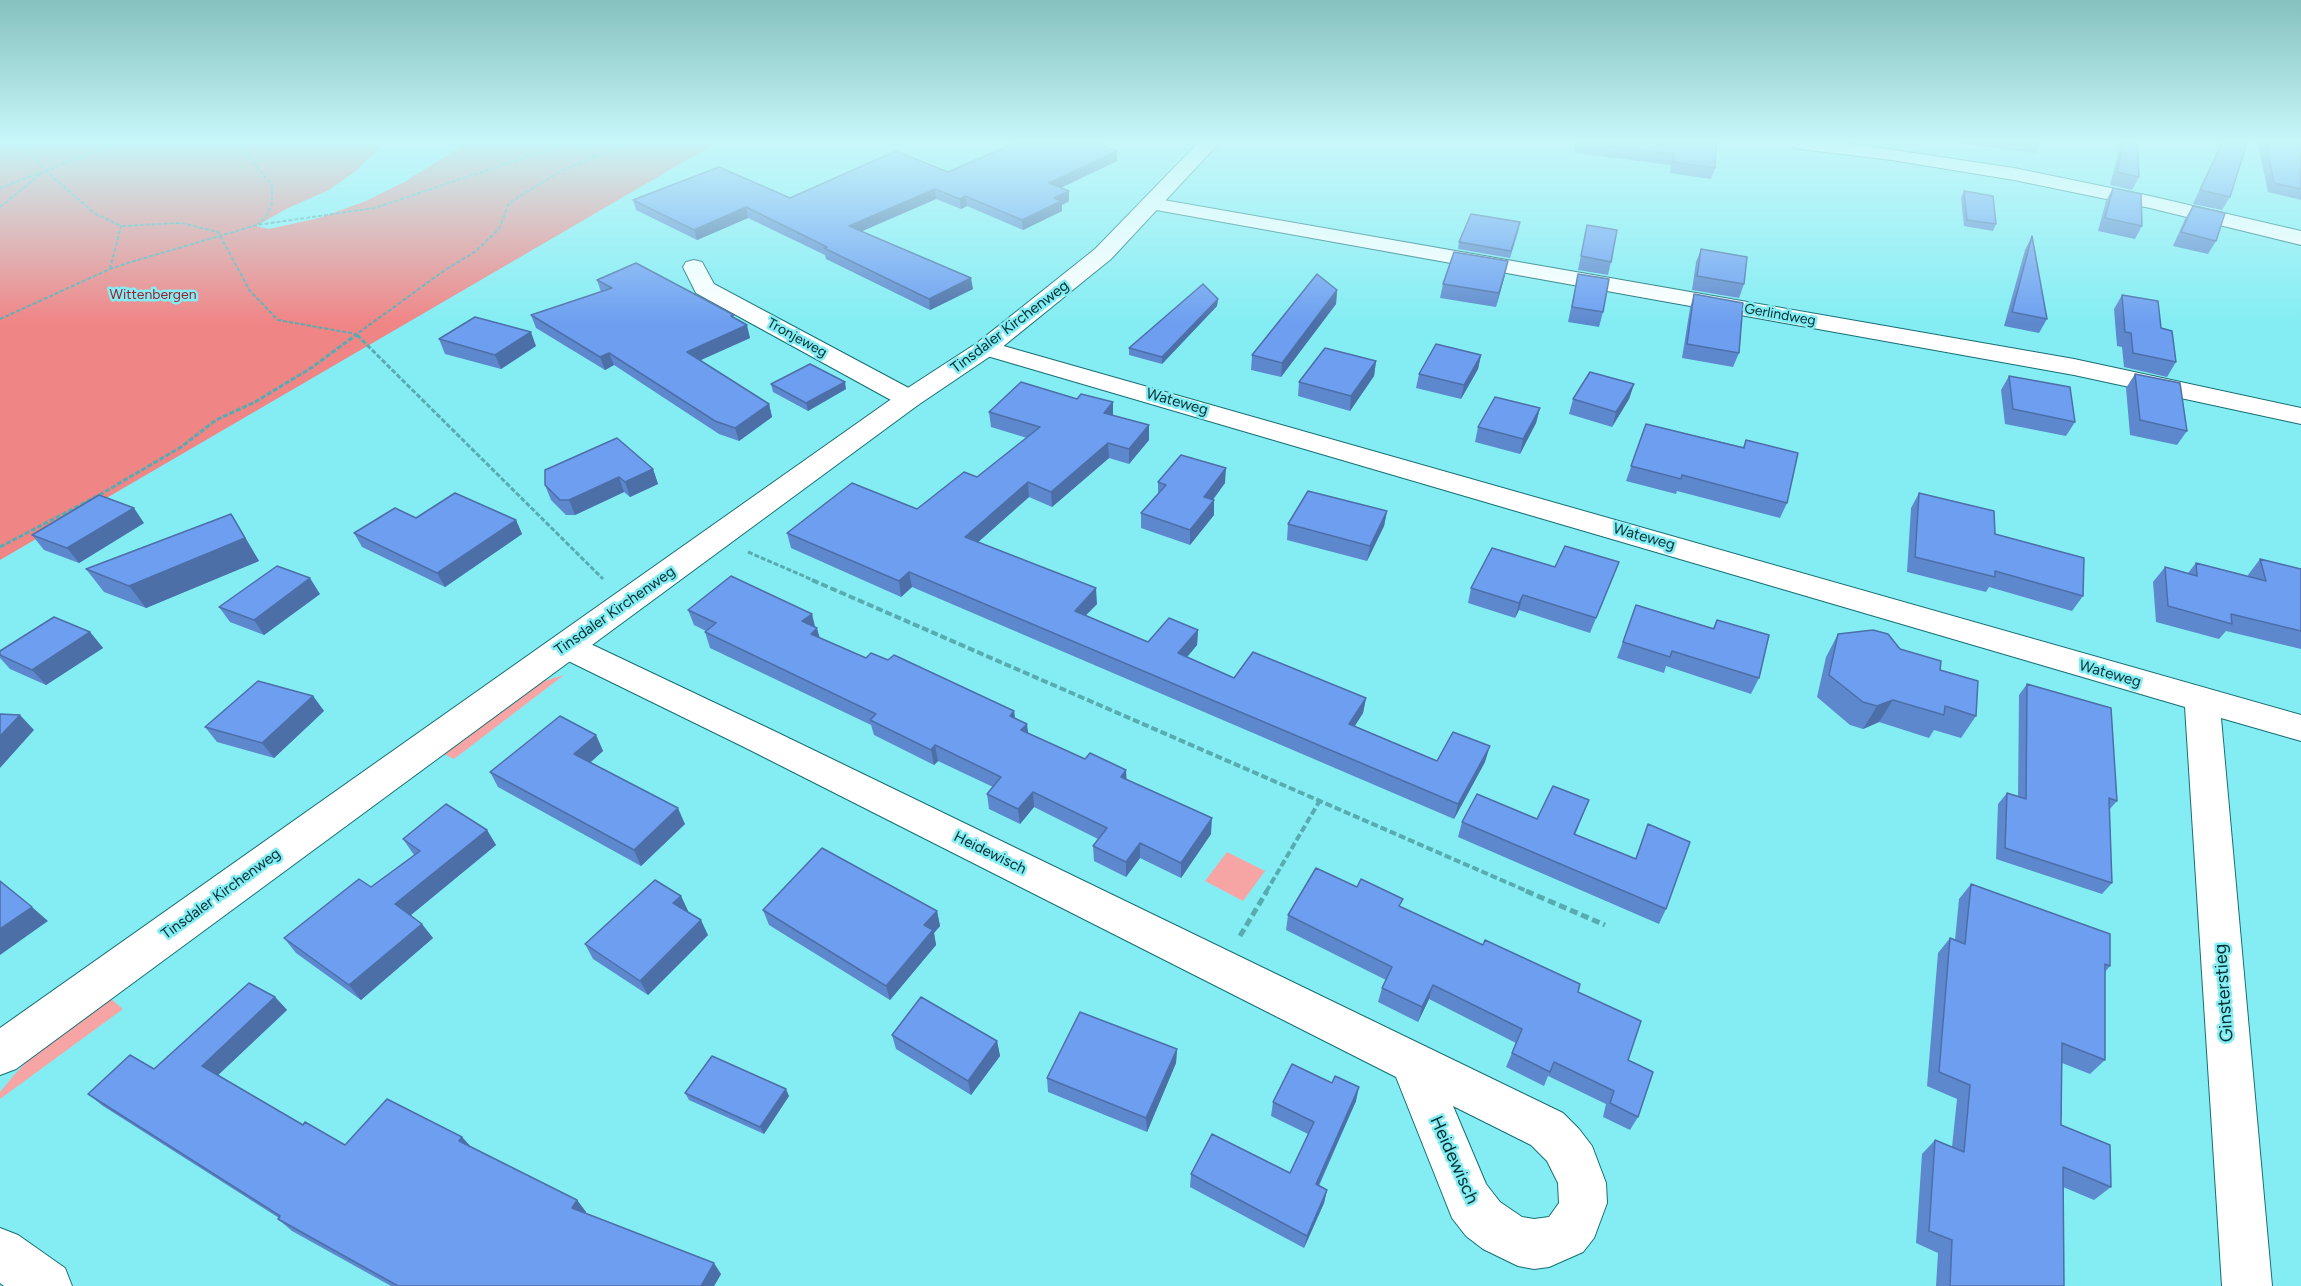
<!DOCTYPE html>
<style>
body{margin:0}
canvas{display:block;background:#84edf3}
</style>
<canvas width="2301" height="1286"></canvas>
<script>
const g = document.querySelector('canvas').getContext('2d');
g.lineJoin = 'round';
function paint(path, color) { g.fillStyle = color; g.fill(path, 'evenodd'); }
const shape = rows => new Path2D(rows.map(r => 'M' + r).join(''));
function trace(path, color, width, dash) { g.strokeStyle = color; g.lineWidth = width; g.lineCap = dash ? 'butt' : 'round'; g.setLineDash(dash || []); g.stroke(path); }
function label(font, color, halo, rows, align = 'center') {
  g.font = font + ' Figtree,sans-serif'; g.lineWidth = 5; g.setLineDash([]); g.textBaseline = 'middle'; g.strokeStyle = halo; g.fillStyle = color; for (const [text, x, y, turn = 0] of rows) {
    g.save(); g.translate(x, y); g.rotate((+turn || 0) * Math.PI / 180); g.textAlign = isNaN(turn) ? turn : align; if (halo) g.strokeText(text, 0, 0); g.fillText(text, 0, 0); g.restore();
  }
}
paint(shape([
 [564,675,454,759,444,754,445,749,538,683],
 [1227,852,1265,871,1243,901,1205,881],
 [106,995,123,1009,0,1099,0,1092,15,1074,44,1044]
]), '#f7a5a4');
paint(shape([
 [0,143,384,143,356,171,329,190,288,208,256,226,269,229,319,218,366,201,404,182,467,143,716,143,0,560]
]), '#f08586');
const street = shape([
 [1790,143,1847,143,2014,168,2150,196,2301,231,2301,245,2150,208,2014,180,1892,160,1800,149,1793,147,1790,143],
 [1152,198,2074,359,2301,408,2301,424,2074,375,1145,208,1141,204,1145,200,1152,198],
 [694,260,702,262,714,284,918,393,922,399,918,405,909,407,900,405,696,293,683,267,686,262,694,260],
 [986,341,2301,715,2301,741,2221,718,2272,1286,2222,1286,2185,707,977,353,974,348,977,343,986,341],
 [566,634,578,638,772,730,1563,1113,1579,1129,1592,1146,1606,1183,1607,1203,1594,1238,1583,1252,1549,1267,1534,1269,1518,1266,1483,1249,1466,1236,1452,1218,1396,1077,746,748,554,654,549,646,554,638,566,634],
 [1453,1106,1531,1145,1547,1161,1558,1183,1559,1203,1549,1217,1534,1219,1522,1217,1500,1202,1486,1184,1453,1106],
 [0,1228,18,1235,65,1268,72,1286,4,1286,0,1283,0,1228]
]);
const secondary = shape([
 [1198,143,1219,143,1111,259,995,353,918,405,16,1069,0,1075,0,1028,900,393,977,343,1095,249,1198,143]
]);
trace(street, '#166f74', 2);
trace(secondary, '#166f74', 2);
trace(shape([
 [21,143,45,170,94,213,121,226,181,223,218,232,250,291,278,320,356,334,358,336],
 [237,143,272,185,272,204,266,217,258,224],
 [587,143,594,157],
 [0,188,117,143],
 [0,207,42,173],
 [110,269,121,226],
 [0,319,110,269,131,262,257,225,375,208,568,143],
 [354,336,445,270,476,251,499,229,509,203,561,171,629,143]
]), '#57acb1', 2, [4, 2]);
trace(shape([
 [357,335,603,579],
 [0,547,101,494,181,447,216,420,255,402,311,368,356,335],
 [748,552,815,581]
]), '#57acb1', 3, [5, 2]);
trace(shape([
 [812,580,1529,892],
 [1266,892,1319,802]
]), '#57acb1', 4, [7, 3]);
trace(shape([
 [1526,891,1605,925],
 [1240,936,1267,891]
]), '#57acb1', 5, [8, 4]);
paint(street, '#fff');
paint(secondary, '#fff');
paint(shape([
 [1010,143,1104,143,1099,145,1117,161,1061,188,1069,191,1069,201,1062,205,1062,211,1023,230,967,206,961,209,936,199,862,231,973,289,930,310,826,259,825,255,748,218,697,240,636,210,633,200,790,198,948,172,1013,144],
 [1575,143,1716,143,1715,168,1711,179,1670,173,1671,165,1575,153],
 [1956,143,2041,143,2036,153],
 [2121,143,2137,143,2139,177,2132,190,2110,185],
 [2221,143,2247,143,2230,197,2222,210,2193,204],
 [2258,143,2301,143,2301,200,2268,192],
 [2113,188,2142,226,2135,239,2098,231,2106,201],
 [1964,191,1996,224,1993,231,1964,226,1961,198],
 [2193,206,2216,241,2208,254,2173,246,2185,219],
 [1587,225,1611,262,1608,275,1578,270],
 [1519,229,1510,258,1458,249,1459,242],
 [2032,236,2047,319,2039,333,2004,326,2025,250],
 [1701,249,1744,284,1739,298,1692,290,1696,262],
 [1578,274,1603,312,1599,327,1568,322],
 [1505,275,1496,307,1440,298,1443,284],
 [597,280,735,318,750,338,700,360,769,404,772,417,739,441,719,434,614,365,605,370,536,328,531,315,601,292],
 [1337,290,1336,304,1281,377,1251,370,1252,355],
 [1694,294,1739,353,1733,367,1682,358,1690,308],
 [2122,295,2161,328,2176,362,2167,377,2124,367,2122,347,2117,346,2114,309],
 [1218,299,1217,306,1162,364,1129,355,1129,348],
 [439,339,536,346,501,369,445,354],
 [1481,355,1478,369,1461,399,1416,388,1419,374],
 [1376,361,1374,376,1350,411,1298,396,1299,382],
 [2135,374,2187,431,2177,445,2130,435,2126,388],
 [2009,376,2075,422,2066,436,2005,424,2001,390],
 [771,384,846,389,808,411,773,392],
 [1634,384,1629,399,1612,427,1569,414,1573,399],
 [1540,408,1536,423,1520,454,1475,442,1478,427],
 [989,412,1113,416,1149,425,1149,440,1129,464,1109,458,1052,507,1029,497,978,542,1097,604,1085,616,1148,642,1198,630,1197,645,1187,657,1234,678,1366,698,1363,713,1355,726,1437,761,1485,762,1454,819,912,587,901,597,791,548,787,533,917,509,977,477,1027,438,991,427],
 [1646,424,1743,447,1746,440,1787,503,1780,518,1677,491,1676,494,1626,481],
 [653,469,658,484,630,497,624,492,575,515,566,515,551,500,545,485],
 [1158,482,1225,483,1213,500,1214,515,1190,545,1141,528,1141,513,1158,494],
 [1919,493,1995,534,2083,596,2072,611,1989,587,1986,592,1907,572,1911,508],
 [1387,511,1384,526,1367,561,1287,540,1288,524],
 [416,518,516,520,522,534,445,587,362,547,354,533],
 [144,523,79,563,44,550,32,535],
 [245,537,259,561,146,608,104,592,86,569],
 [2260,559,2301,569,2301,649,2226,631,2219,639,2156,622,2153,582,2165,567,2188,573,2196,563,2248,576,2248,575],
 [1555,567,1613,577,1590,633,1519,610,1515,618,1468,603,1471,588],
 [320,594,264,635,230,622,219,607],
 [1636,605,1713,628,1717,620,1759,678,1751,694,1666,666,1664,673,1617,658],
 [688,610,812,614,815,626,820,638,866,658,888,660,1014,711,1015,718,1028,733,1126,779,1211,834,1181,878,1140,858,1126,877,1094,861,1093,846,1098,839,1034,807,1020,824,989,809,987,794,993,787,938,761,934,765,874,735,871,725,710,648,705,632,706,631,694,625],
 [90,632,103,648,46,685,10,669,0,658,0,651],
 [1838,634,1900,649,1940,670,1976,716,1961,738,1934,730,1929,738,1879,722,1863,729,1850,725,1817,697,1826,657],
 [2027,684,2117,801,2109,810,2112,883,2102,894,1996,859,1998,804,2007,793,2018,797,2019,695],
 [313,696,324,711,274,758,217,742,205,727],
 [596,735,603,751,590,763,685,824,641,866,498,787,490,772],
 [1589,800,1575,835,1635,859,1648,824,1666,909,1659,924,1458,837,1462,822,1537,819],
 [487,830,496,845,411,915,433,938,361,1000,296,953,284,938,371,887,414,855,403,839],
 [1971,884,2110,966,2105,972,2105,1060,2090,1074,2062,1063,2061,1125,2111,1187,2094,1200,2063,1187,2064,1286,1936,1286,1938,1253,1916,1243,1922,1154,1935,1140,1952,1147,1957,1099,1927,1086,1938,953,1950,938,1955,940,1959,899],
 [681,896,688,911,687,912,708,935,648,995,593,959,585,944],
 [1401,907,1578,992,1628,1060,1638,1117,1630,1130,1603,1117,1606,1104,1548,1076,1544,1086,1506,1067,1516,1043,1429,999,1418,1022,1378,1002,1382,988,1386,980,1286,930,1288,915],
 [763,910,937,911,940,926,934,933,936,945,890,1000,769,925],
 [275,997,287,1010,218,1075,303,1125,345,1145,462,1137,470,1146,577,1200,586,1212,585,1213,721,1274,714,1286,391,1286,292,1231,278,1219,279,1218,103,1106,88,1094,154,1069],
 [892,1035,997,1041,1000,1056,971,1095,896,1049],
 [1177,1049,1176,1063,1147,1132,1048,1092,1047,1078],
 [685,1093,789,1096,764,1134,689,1100],
 [1356,1101,1319,1186,1327,1190,1324,1203,1304,1248,1190,1187,1191,1174,1290,1173,1308,1134,1271,1116,1273,1102]
]), '#5e88ce');
paint(shape([
 [1117,151,1117,161,1049,193,1049,183],
 [935,189,936,199,851,236,849,226],
 [1069,191,1069,201,1062,205,1062,211,1023,230,1022,220,1054,198],
 [965,196,967,206,961,209,960,199],
 [746,207,748,218,697,240,694,230],
 [1508,261,1505,275,1496,307,1499,293],
 [971,278,973,289,930,310,929,299],
 [1337,290,1336,304,1281,377,1282,363],
 [1218,299,1217,306,1162,364,1162,357],
 [747,325,750,338,690,365,687,352],
 [531,332,536,346,501,369,495,355],
 [609,353,614,365,605,370,600,357],
 [1481,355,1478,369,1461,399,1464,385],
 [1376,361,1374,376,1350,411,1351,396],
 [845,382,846,389,808,411,806,403],
 [1634,384,1629,399,1612,427,1616,412],
 [1113,402,1113,417,1104,413],
 [769,404,772,417,739,441,735,428],
 [1540,408,1536,423,1520,454,1523,439],
 [1149,425,1149,440,1129,464,1129,449],
 [1108,443,1109,458,1052,507,1051,492],
 [1226,468,1225,483,1203,512,1204,497],
 [653,469,658,484,630,497,625,482],
 [619,477,624,492,575,515,569,500],
 [1028,482,1029,497,967,552,965,537],
 [1214,500,1214,515,1190,545,1190,530],
 [134,508,144,523,79,563,67,548],
 [1387,511,1384,526,1367,561,1370,546],
 [231,514,259,561,146,608,129,586],
 [516,520,522,534,445,587,437,573],
 [909,572,912,587,901,597,899,581],
 [310,578,320,594,264,635,254,620],
 [1096,588,1097,604,1075,626,1075,611],
 [1523,595,1519,610,1515,618,1519,603],
 [812,614,815,629,802,621],
 [817,628,821,643,811,634],
 [1198,630,1197,645,1177,669,1178,653],
 [90,632,103,648,46,685,32,670],
 [313,696,324,711,274,758,262,743],
 [1366,698,1363,713,1346,739,1349,724],
 [1893,700,1879,722,1863,729,1877,706],
 [1014,711,1016,726,1010,716],
 [20,715,34,730,0,768,0,736],
 [1027,724,1029,739,1021,730],
 [596,735,603,751,581,770,574,754],
 [935,745,938,761,934,765,931,750],
 [1490,746,1485,762,1454,819,1458,804],
 [1126,770,1127,786,1121,777],
 [1033,792,1034,807,1020,824,1018,809],
 [678,808,685,824,641,866,634,850],
 [1212,818,1211,834,1181,878,1181,863],
 [487,830,496,845,406,919,395,904],
 [1140,843,1140,858,1126,877,1126,862],
 [681,896,688,911,680,918,673,903],
 [32,907,48,921,0,955,0,929],
 [937,911,940,926,934,933,936,945,890,1000,886,986,924,925],
 [701,920,708,935,648,995,640,981],
 [422,924,433,938,361,1000,349,985],
 [1433,985,1429,999,1418,1022,1422,1007],
 [275,997,287,1010,215,1078,202,1066],
 [997,1041,1000,1056,971,1095,968,1081],
 [1177,1049,1176,1063,1147,1132,1146,1118],
 [1359,1087,1356,1101,1313,1197,1316,1184],
 [786,1089,789,1096,764,1134,760,1127],
 [462,1137,473,1149,459,1141],
 [1327,1190,1324,1203,1304,1248,1307,1236],
 [577,1200,586,1212,581,1219,572,1208],
 [714,1263,721,1274,714,1286,701,1286]
]), '#4c6fa8');
const building = shape([
 [1015,143,1093,143,1117,151,1049,183,1069,191,1054,198,1061,201,1022,220,965,196,960,199,935,189,849,226,971,278,929,299,824,248,827,247,746,207,694,230,633,200,719,167,790,198,896,151,948,172,1015,143],
 [1585,143,1716,143,1715,168,1673,162,1674,154,1585,143],
 [2124,143,2137,143,2139,177,2117,172,2124,143],
 [2222,143,2247,143,2230,197,2200,190,2222,143],
 [2266,143,2301,143,2301,189,2274,183,2266,143],
 [2113,188,2141,194,2142,226,2105,218,2113,188],
 [1964,191,1993,196,1996,224,1967,220,1964,191],
 [2193,206,2225,213,2216,241,2181,232,2193,206],
 [1471,214,1520,222,1511,251,1459,242,1471,214],
 [1587,225,1617,230,1611,262,1581,256,1587,225],
 [2032,236,2047,319,2012,312,2032,236],
 [1701,249,1747,257,1744,284,1697,276,1701,249],
 [1454,252,1508,261,1499,293,1443,284,1454,252],
 [636,263,734,315,731,316,747,325,687,352,769,404,735,428,715,421,609,353,600,357,531,315,612,288,597,280,636,263],
 [1317,274,1337,290,1282,363,1252,355,1317,274],
 [1578,274,1609,279,1603,312,1572,307,1578,274],
 [1203,284,1218,299,1162,357,1129,348,1203,284],
 [1694,294,1743,303,1739,353,1687,344,1694,294],
 [2122,295,2158,301,2161,328,2172,331,2176,362,2133,353,2131,333,2125,332,2122,295],
 [475,317,531,332,495,355,439,339,475,317],
 [1436,344,1481,355,1464,385,1419,374,1436,344],
 [1325,348,1376,361,1351,396,1299,382,1325,348],
 [810,364,845,382,806,403,771,384,810,364],
 [1590,372,1634,384,1616,412,1573,399,1590,372],
 [2135,374,2180,383,2187,431,2140,420,2135,374],
 [2009,376,2070,387,2075,422,2013,409,2009,376],
 [1021,382,1077,399,1081,394,1113,402,1104,413,1149,425,1129,449,1108,443,1051,492,1028,482,965,537,1096,588,1075,611,1148,642,1169,618,1198,630,1178,653,1234,678,1253,652,1366,698,1349,724,1437,761,1453,732,1490,746,1458,804,909,572,899,581,787,533,852,483,917,509,964,472,977,477,1040,427,989,412,1021,382],
 [1495,397,1540,408,1523,439,1478,427,1495,397],
 [1646,424,1744,448,1746,440,1798,453,1787,503,1682,475,1681,479,1631,466,1646,424],
 [617,438,653,469,625,482,619,477,569,500,560,500,545,485,545,470,617,438],
 [1181,455,1226,468,1204,497,1214,500,1190,530,1141,513,1166,485,1158,482,1181,455],
 [1308,491,1387,511,1370,546,1288,524,1308,491],
 [455,493,516,520,437,573,354,533,395,508,416,518,455,493],
 [1919,493,1994,511,1995,534,2084,558,2083,596,1995,571,1995,577,1915,557,1919,493],
 [99,495,134,508,67,548,32,535,99,495],
 [231,514,245,538,129,586,86,569,231,514],
 [1565,546,1619,562,1596,618,1523,595,1519,603,1471,588,1492,548,1555,567,1565,546],
 [2260,559,2301,569,2301,631,2231,614,2232,624,2168,606,2165,567,2197,576,2196,563,2266,581,2260,559],
 [277,566,310,578,254,620,219,607,277,566],
 [731,576,812,614,802,621,817,628,811,634,866,658,871,653,888,660,894,655,1014,711,1010,716,1027,724,1021,730,1085,759,1090,753,1109,762,1126,770,1121,777,1212,818,1181,863,1140,843,1126,862,1093,846,1107,828,1033,792,1018,809,987,794,1001,777,935,745,931,750,870,720,876,714,705,632,716,623,688,610,731,576],
 [1636,605,1714,629,1717,620,1769,635,1759,678,1672,651,1670,657,1623,642,1636,605],
 [54,617,90,632,32,670,0,655,0,651,54,617],
 [1873,630,1888,634,1900,649,1941,661,1940,670,1978,681,1976,716,1945,706,1944,715,1893,700,1877,706,1863,702,1829,675,1838,634,1873,630],
 [258,681,313,696,262,743,205,727,258,681],
 [2027,684,2111,708,2117,801,2109,798,2112,883,2005,848,2007,793,2026,799,2027,684],
 [0,714,20,715,0,736,0,714],
 [560,716,596,735,574,754,678,808,634,850,490,772,560,716],
 [1553,786,1589,800,1574,834,1636,859,1648,824,1690,842,1666,909,1462,822,1477,794,1537,819,1553,786],
 [446,804,487,830,395,904,422,924,349,985,284,938,359,879,371,887,420,851,403,839,446,804],
 [822,848,937,911,924,925,933,930,886,986,763,910,822,848],
 [1316,868,1357,887,1361,879,1403,899,1399,906,1483,945,1485,940,1580,984,1578,992,1641,1021,1628,1060,1653,1072,1638,1117,1610,1103,1614,1091,1554,1062,1550,1072,1512,1053,1522,1029,1433,985,1422,1007,1382,988,1392,967,1288,915,1316,868],
 [655,880,681,896,673,903,701,920,640,981,585,944,655,880],
 [0,881,32,907,0,929,0,881],
 [1971,884,2110,934,2110,966,2105,964,2105,1060,2062,1043,2061,1125,2110,1145,2111,1187,2063,1167,2064,1286,1950,1286,1952,1240,1929,1231,1935,1140,1964,1152,1970,1085,1939,1072,1950,938,1965,944,1971,884],
 [249,983,275,997,202,1066,303,1125,305,1122,345,1145,387,1099,462,1137,459,1141,577,1200,572,1208,714,1263,701,1286,398,1286,278,1219,280,1216,88,1094,130,1055,154,1069,249,983],
 [921,997,997,1041,968,1081,892,1035,921,997],
 [1080,1012,1177,1049,1146,1118,1047,1078,1080,1012],
 [712,1056,786,1089,760,1127,685,1093,712,1056],
 [1292,1064,1332,1083,1335,1076,1359,1087,1316,1184,1327,1190,1307,1236,1191,1174,1212,1134,1290,1173,1314,1122,1273,1102,1292,1064]
]);
paint(building, '#6d9ef0');
trace(building, '#4c6fa8', 1.5);
const sky = g.createLinearGradient(0, 0, 0, 323);
sky.addColorStop(0, '#85c1bf');
sky.addColorStop(0.44, '#c8f7fa');
sky.addColorStop(1, '#c8f7fa00');
g.fillStyle = sky;
g.fillRect(0, 0, 2301, 323);
label('14px', '#9e1f2f', '#84edf3', [
 ["Wittenbergen",153,295]
]);
label('14px', '#002f32', '#84edf3', [
 ["Gerlindweg",1780,315,10],
 ["Tronjeweg",797,338,29]
]);
label('15px', '#002f32', '#84edf3', [
 ["Tinsdaler Kirchenweg",1010,327,-37],
 ["Wateweg",1177,402,16],
 ["Wateweg",1644,537,16],
 ["Tinsdaler Kirchenweg",615,611,-35],
 ["Wateweg",2110,674,16],
 ["Heidewisch",990,853,26],
 ["Tinsdaler Kirchenweg",221,894,-36]
]);
label('18px', '#002f32', '#84edf3', [
 ["Ginsterstieg",2224,993,-94],
 ["Heidewisch",1454,1160,66]
]);
</script>
